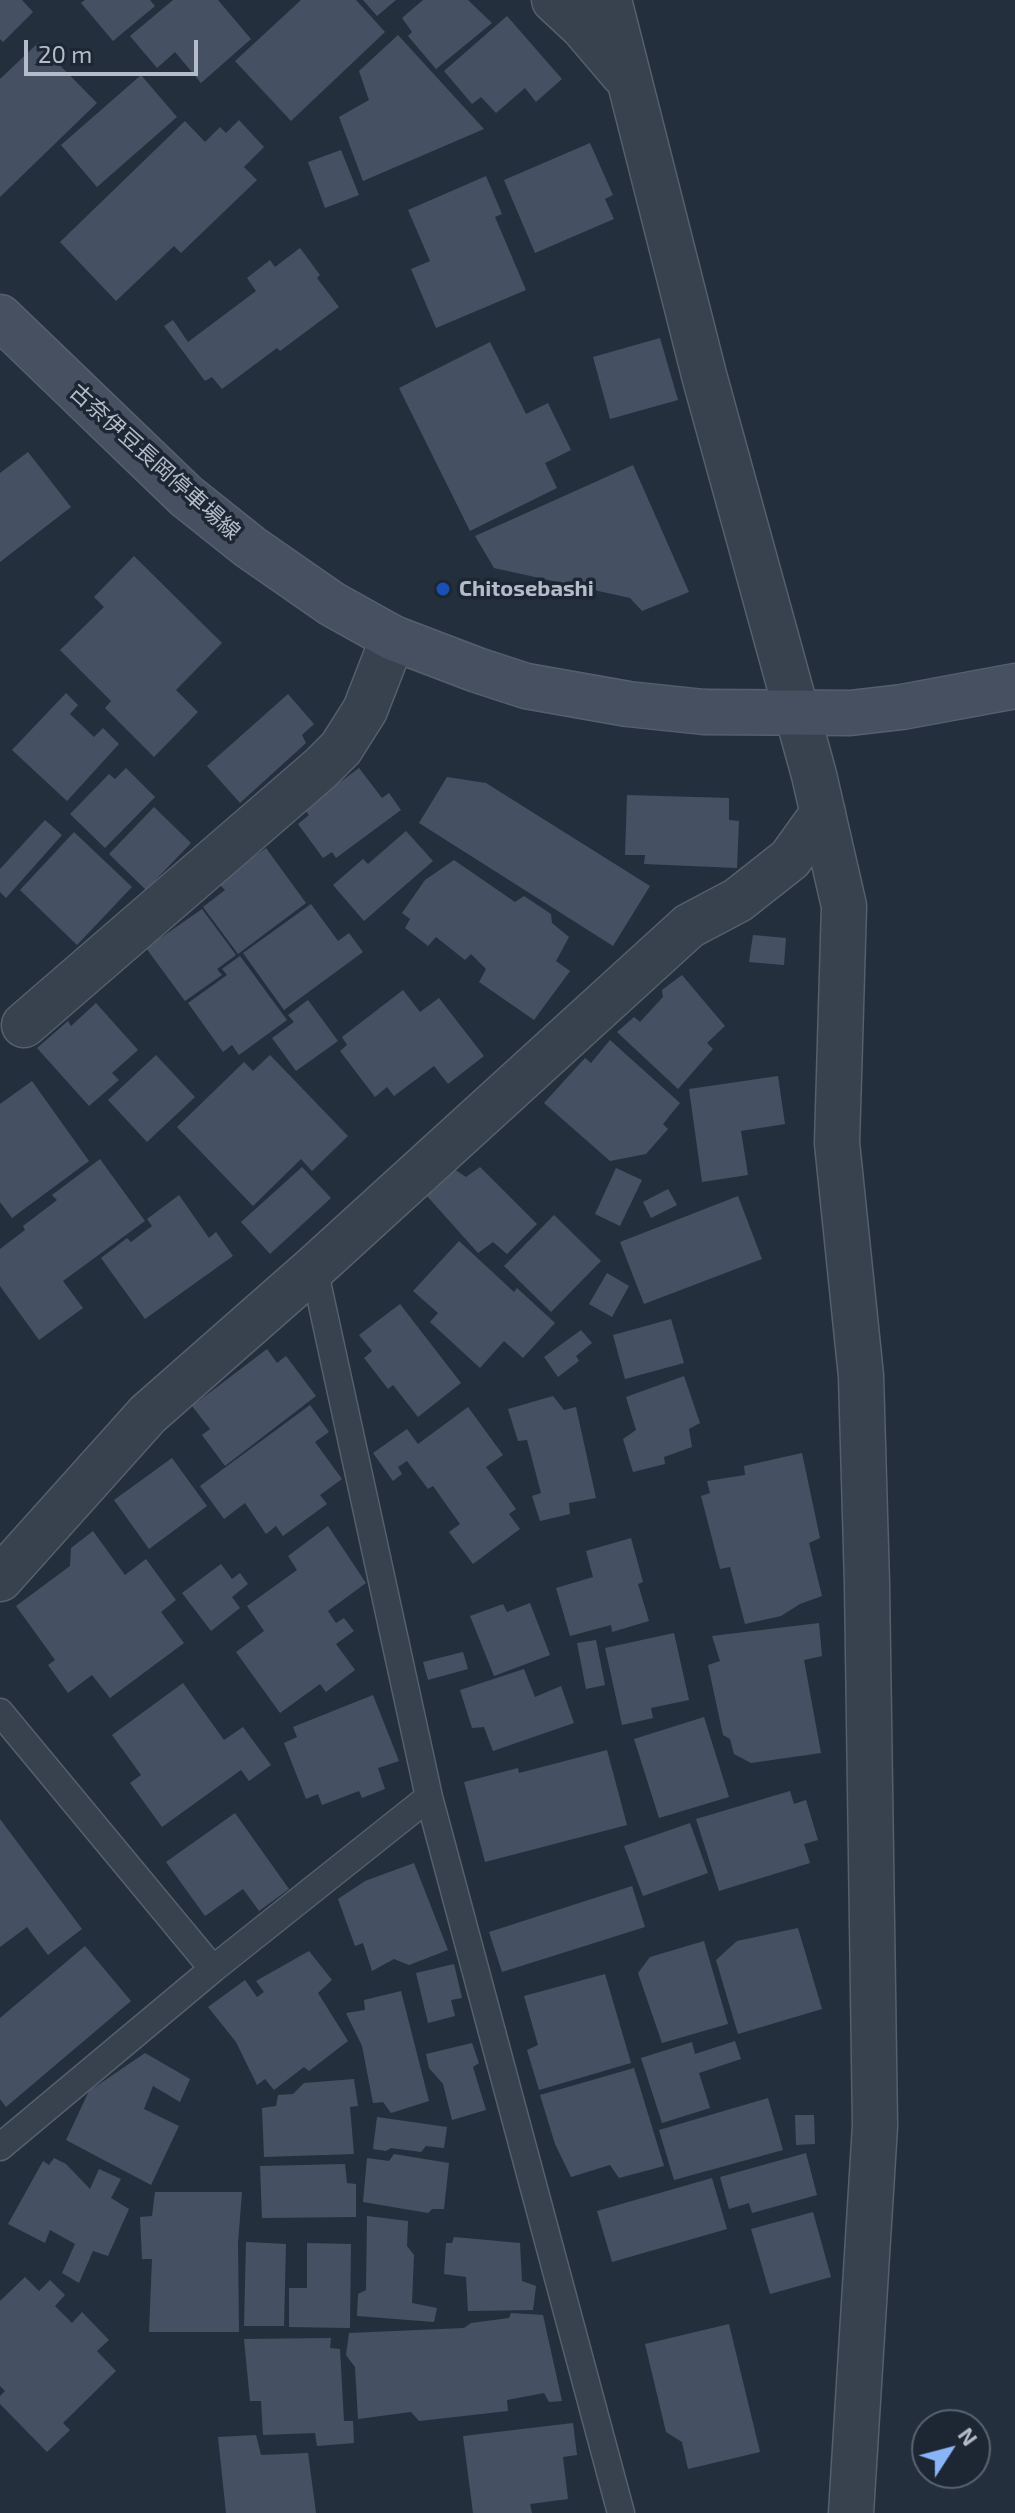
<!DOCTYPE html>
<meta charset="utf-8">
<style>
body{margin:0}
#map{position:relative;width:1015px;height:2513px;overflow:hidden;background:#242f3e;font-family:"Exo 2",sans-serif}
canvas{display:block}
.north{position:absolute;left:911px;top:2409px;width:80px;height:80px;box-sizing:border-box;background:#1d2633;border:2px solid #59626f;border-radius:50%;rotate:54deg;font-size:22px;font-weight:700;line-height:32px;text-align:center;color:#b4bcc9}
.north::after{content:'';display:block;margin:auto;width:28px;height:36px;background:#8ab4f8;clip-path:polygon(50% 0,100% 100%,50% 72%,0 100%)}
.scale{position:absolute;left:24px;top:40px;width:174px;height:36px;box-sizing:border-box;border:4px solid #b4bcc9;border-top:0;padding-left:10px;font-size:24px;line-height:28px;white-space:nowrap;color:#b4bcc9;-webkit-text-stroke:6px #1d2633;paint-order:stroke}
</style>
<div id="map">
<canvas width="1015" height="2513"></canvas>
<div class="north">N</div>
<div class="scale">20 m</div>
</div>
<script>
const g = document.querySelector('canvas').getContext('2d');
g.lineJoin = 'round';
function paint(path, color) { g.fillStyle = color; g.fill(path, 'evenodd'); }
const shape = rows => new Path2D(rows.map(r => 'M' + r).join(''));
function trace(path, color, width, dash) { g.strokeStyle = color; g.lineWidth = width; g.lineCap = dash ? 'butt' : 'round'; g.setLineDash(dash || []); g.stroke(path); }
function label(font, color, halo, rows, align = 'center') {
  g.font = font + ' "Exo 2","Noto Sans JP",sans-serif'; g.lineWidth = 7; g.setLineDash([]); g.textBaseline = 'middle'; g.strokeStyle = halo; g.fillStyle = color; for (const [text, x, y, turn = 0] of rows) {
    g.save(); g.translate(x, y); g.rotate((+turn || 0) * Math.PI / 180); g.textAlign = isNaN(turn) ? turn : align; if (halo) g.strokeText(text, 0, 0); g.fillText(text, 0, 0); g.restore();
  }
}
paint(shape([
 [0,0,22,0,33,12,3,42,0,39],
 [85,0,150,0,155,6,113,41,81,3],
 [173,0,218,0,251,39,201,83,175,52,157,68,130,36],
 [301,0,356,0,385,32,291,121,235,61],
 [363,0,396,0,377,16],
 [423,0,468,0,492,23,436,69,408,36,412,32,402,18],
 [507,16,562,79,536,102,525,88,496,113,481,97,472,104,444,71],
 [398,35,484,129,363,181,339,117,369,100,359,71],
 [38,43,97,103,0,197,0,79],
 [141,75,177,117,97,187,61,145],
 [239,120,264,147,244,167,257,180,181,253,174,246,116,301,60,242,185,121,205,142,220,127,226,133],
 [590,143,613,195,605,199,614,219,535,253,504,180],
 [341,150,359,195,325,208,308,162],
 [486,176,502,214,495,217,526,290,436,328,411,269,430,261,408,210],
 [300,248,320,275,317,278,339,307,280,351,277,348,222,389,212,377,205,381,164,326,173,320,188,342,256,291,247,278,270,260,275,267],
 [660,338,678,400,610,419,593,357],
 [490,342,526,414,548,403,571,450,545,463,557,488,470,531,399,388],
 [28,452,71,507,0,562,0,473],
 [633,465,689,592,642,611,630,598,494,568,475,536],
 [134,556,222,643,176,690,198,712,154,757,105,708,111,701,60,650,104,607,94,597],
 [66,693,78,705,70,714,94,737,103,728,119,744,67,801,12,750],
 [288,694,314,724,302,735,306,743,240,803,207,766],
 [126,768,155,797,105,848,70,814,109,774,115,779],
 [359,768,382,798,389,793,401,810,336,858,332,852,323,858,298,824,309,815,304,809],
 [447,777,486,783,650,886,613,946,419,823],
 [627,795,729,798,729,820,739,821,737,868,644,864,645,855,625,855],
 [154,807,191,843,146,890,109,854],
 [45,820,62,835,6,898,0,892,0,869],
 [406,831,433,861,364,921,333,885,363,859,368,864],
 [74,832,132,887,77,945,20,890],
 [266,848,306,903,238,954,203,907,225,890,218,883],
 [454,860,515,902,524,896,551,914,552,923,569,937,556,961,570,971,534,1020,479,982,486,969,471,954,465,960,436,937,428,946,405,928,410,919,402,913,425,880],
 [311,904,338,941,349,933,363,952,284,1010,243,953],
 [202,909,236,955,217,969,222,975,185,1001,146,948],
 [753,935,786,938,784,965,749,962],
 [240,956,287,1020,239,1055,232,1045,223,1052,188,1003,227,975,222,969],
 [682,975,725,1026,707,1043,713,1049,678,1089,617,1032,634,1017,640,1022,663,997,662,990],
 [403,990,420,1012,439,998,484,1056,448,1084,434,1066,394,1096,387,1087,375,1097,340,1051,347,1045,342,1037],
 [308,1000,338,1041,296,1071,272,1038,294,1022,288,1015],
 [96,1003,138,1050,112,1073,119,1080,89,1106,37,1048,68,1021,71,1026],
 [610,1040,680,1103,663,1124,668,1129,646,1154,610,1161,544,1103,585,1058,591,1063],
 [156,1055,195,1097,147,1142,108,1100],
 [270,1055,348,1136,312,1171,301,1159,253,1206,177,1127,244,1062,253,1071],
 [778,1076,785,1124,741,1131,748,1175,702,1182,689,1089],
 [32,1081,89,1161,12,1218,0,1202,0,1104],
 [100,1159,145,1221,63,1281,83,1308,39,1340,0,1286,0,1249,25,1230,23,1226,57,1200,52,1195],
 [302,1167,331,1198,270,1254,241,1222],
 [480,1167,537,1224,507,1254,493,1242,478,1253,427,1196,454,1169,466,1177],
 [616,1168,642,1180,620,1226,595,1214],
 [668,1189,677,1205,651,1218,643,1202],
 [179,1195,209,1238,216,1232,233,1256,145,1319,101,1258,127,1238,131,1242,152,1226,147,1219],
 [738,1196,762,1259,644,1304,620,1242],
 [554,1215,601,1261,551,1312,504,1266],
 [459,1241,514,1292,517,1288,555,1323,523,1358,504,1341,480,1368,430,1322,438,1313,413,1291],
 [607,1273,629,1286,612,1317,589,1304],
 [400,1304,461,1383,418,1417,393,1385,388,1389,364,1358,372,1351,359,1335],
 [671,1319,684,1363,625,1379,613,1335],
 [581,1330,592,1343,576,1356,579,1361,558,1377,544,1357],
 [267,1349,277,1363,286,1356,316,1396,225,1466,202,1435,210,1429,192,1406],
 [684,1376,700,1423,689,1429,692,1447,664,1457,665,1464,633,1472,623,1439,636,1430,626,1397],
 [553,1396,564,1410,576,1407,596,1498,569,1503,570,1514,540,1521,532,1496,541,1493,527,1440,518,1441,508,1409],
 [310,1405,329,1432,315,1442,342,1479,320,1495,327,1504,283,1536,276,1526,266,1534,245,1503,224,1519,200,1486],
 [468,1407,503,1455,486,1467,516,1509,509,1514,520,1529,473,1564,449,1532,460,1524,433,1486,428,1489,407,1461,398,1467,402,1474,393,1481,373,1453,407,1429,418,1444],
 [802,1453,820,1538,809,1543,822,1596,800,1604,781,1616,745,1624,730,1567,720,1569,701,1496,710,1493,707,1481,745,1475,744,1466],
 [172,1458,207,1506,149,1549,114,1500],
 [328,1526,366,1583,328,1611,336,1623,344,1618,354,1631,336,1644,355,1670,326,1692,320,1684,280,1713,236,1652,264,1631,247,1606,297,1570,288,1556],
 [93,1531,125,1575,146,1559,176,1600,161,1612,184,1643,110,1698,92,1675,68,1693,48,1665,55,1660,16,1606,70,1566,71,1548],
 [631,1538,643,1582,638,1584,649,1621,612,1632,611,1625,570,1636,556,1588,593,1577,586,1551],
 [221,1564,232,1579,240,1573,248,1584,232,1597,240,1608,211,1631,182,1593],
 [530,1603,550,1655,494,1676,470,1616,503,1604,507,1612],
 [819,1623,822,1656,804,1660,821,1753,751,1763,734,1754,730,1739,723,1735,708,1665,720,1661,712,1636],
 [674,1633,689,1700,651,1708,653,1718,622,1725,605,1648],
 [596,1640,605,1685,586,1689,577,1643],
 [463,1652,468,1669,428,1680,423,1662],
 [524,1669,535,1697,561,1686,574,1723,493,1751,484,1727,472,1728,460,1690],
 [183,1683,224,1740,243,1727,271,1765,249,1781,241,1770,162,1827,130,1783,141,1775,112,1735],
 [373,1695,399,1761,378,1768,385,1789,362,1798,359,1791,322,1805,318,1794,306,1799,284,1743,297,1737,293,1727],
 [704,1717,729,1797,659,1818,634,1739],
 [607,1750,627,1825,485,1862,464,1782,518,1768,519,1773],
 [790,1791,794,1804,806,1800,818,1840,804,1844,810,1863,719,1891,696,1819],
 [235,1813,289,1889,259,1911,243,1889,205,1916,166,1862],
 [0,1819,82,1929,48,1955,27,1927,0,1947],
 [690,1823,708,1873,643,1896,624,1846],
 [414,1863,448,1950,409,1965,394,1959,372,1971,363,1943,355,1946,338,1899,365,1881],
 [632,1886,645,1927,502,1972,489,1932],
 [798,1928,822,2009,738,2034,716,1960,737,1941],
 [704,1941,728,2024,662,2043,638,1973,650,1957],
 [85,1946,131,2001,6,2107,0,2099,0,2018],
 [309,1951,332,1980,318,1993,348,2041,309,2071,304,2067,274,2090,265,2079,257,2085,236,2042,208,2007,245,1980,257,1997,264,1992,256,1981],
 [454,1964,462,1998,451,2000,455,2016,428,2023,416,1973],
 [605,1974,631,2063,539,2090,527,2050,538,2045,524,1996],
 [401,1991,429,2101,391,2113,383,2102,373,2103,362,2046,346,2013,365,2010,364,2000],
 [735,2041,741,2059,699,2073,710,2108,662,2123,641,2058,692,2042,695,2054],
 [472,2043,479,2063,473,2067,486,2110,452,2120,443,2084,429,2068,426,2054],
 [145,2053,190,2079,180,2102,153,2086,144,2109,179,2126,151,2185,66,2140,89,2091],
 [634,2068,664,2166,619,2178,610,2165,571,2177,555,2144,540,2095],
 [354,2079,358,2106,350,2107,354,2154,264,2157,262,2108,276,2106,278,2095,293,2094,304,2083],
 [768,2098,783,2150,674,2180,659,2130],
 [795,2115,814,2115,815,2144,796,2145],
 [377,2117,447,2127,444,2148,426,2146,421,2152,391,2148,386,2151,373,2149],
 [806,2153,817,2195,752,2213,749,2203,729,2209,720,2177],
 [394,2154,449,2163,444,2209,432,2209,428,2213,363,2202,367,2158,389,2161],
 [54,2158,66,2164,90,2189,99,2169,121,2179,111,2198,129,2209,108,2256,93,2251,79,2283,62,2273,75,2244,50,2230,45,2243,8,2224,43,2161,49,2165],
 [345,2164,347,2183,356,2184,356,2217,262,2218,260,2166],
 [712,2178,727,2229,612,2262,597,2211],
 [155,2192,242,2192,238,2243,239,2332,149,2332,152,2259,142,2259,140,2217,152,2216],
 [813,2212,831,2277,770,2294,751,2229],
 [367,2216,408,2221,407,2246,414,2255,412,2303,437,2308,434,2322,357,2316,358,2294,366,2290],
 [454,2237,520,2243,522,2281,536,2286,533,2310,468,2311,466,2277,444,2274,446,2243,452,2243],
 [246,2242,286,2244,284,2326,244,2326],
 [307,2243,351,2244,350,2328,289,2327,289,2288,307,2288],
 [25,2277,39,2291,50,2280,65,2295,55,2306,72,2323,82,2312,109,2340,97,2351,116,2371,63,2423,70,2430,47,2452,0,2404,0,2396,5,2391,0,2386,0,2301],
 [511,2313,543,2315,562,2401,549,2402,544,2393,507,2400,508,2411,419,2421,411,2412,358,2419,355,2367,346,2355,349,2333,464,2328,471,2323,509,2318],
 [729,2324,760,2452,688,2469,682,2442,666,2432,645,2344],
 [331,2338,330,2348,340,2349,344,2421,353,2421,354,2443,317,2446,315,2433,263,2435,261,2401,250,2401,244,2339],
 [573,2423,577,2455,563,2457,568,2499,530,2504,532,2513,473,2513,463,2436],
 [256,2435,261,2455,308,2453,316,2513,226,2513,218,2437]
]), '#455162');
const lane = shape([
 [314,1268,429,1797,621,2513],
 [0,1712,213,1969],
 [0,2147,213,1969,429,1797]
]);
const street = shape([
 [554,0,583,27,623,74],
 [609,0,704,375,814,775,844,906,837,1143,861,1376,867,1584,875,2126,851,2513],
 [24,1025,321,768,341,748,365,710,393,638],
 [0,1579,148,1414,314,1268,689,926,738,900,790,859,823,813]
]);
const secondary = shape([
 [0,317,186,496,250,547,332,604,393,638,477,670,526,686,628,704,704,712,850,713,902,707,1015,686]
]);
trace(lane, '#565f6c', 29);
trace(street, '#565f6c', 47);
trace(secondary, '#565f6c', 47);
trace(lane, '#38414e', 26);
trace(street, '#38414e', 44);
trace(secondary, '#465061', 44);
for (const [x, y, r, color] of [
 [443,589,8,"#1a4fb4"]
]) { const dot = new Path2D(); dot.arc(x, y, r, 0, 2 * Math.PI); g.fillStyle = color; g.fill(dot); trace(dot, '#1d2633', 3); }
label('22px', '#b4bcc9', '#1d2633', [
 ["古奈伊豆長岡停車場線",155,462,42]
]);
label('bold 22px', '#b4bcc9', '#1d2633', [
 ["Chitosebashi",459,589]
], 'left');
</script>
